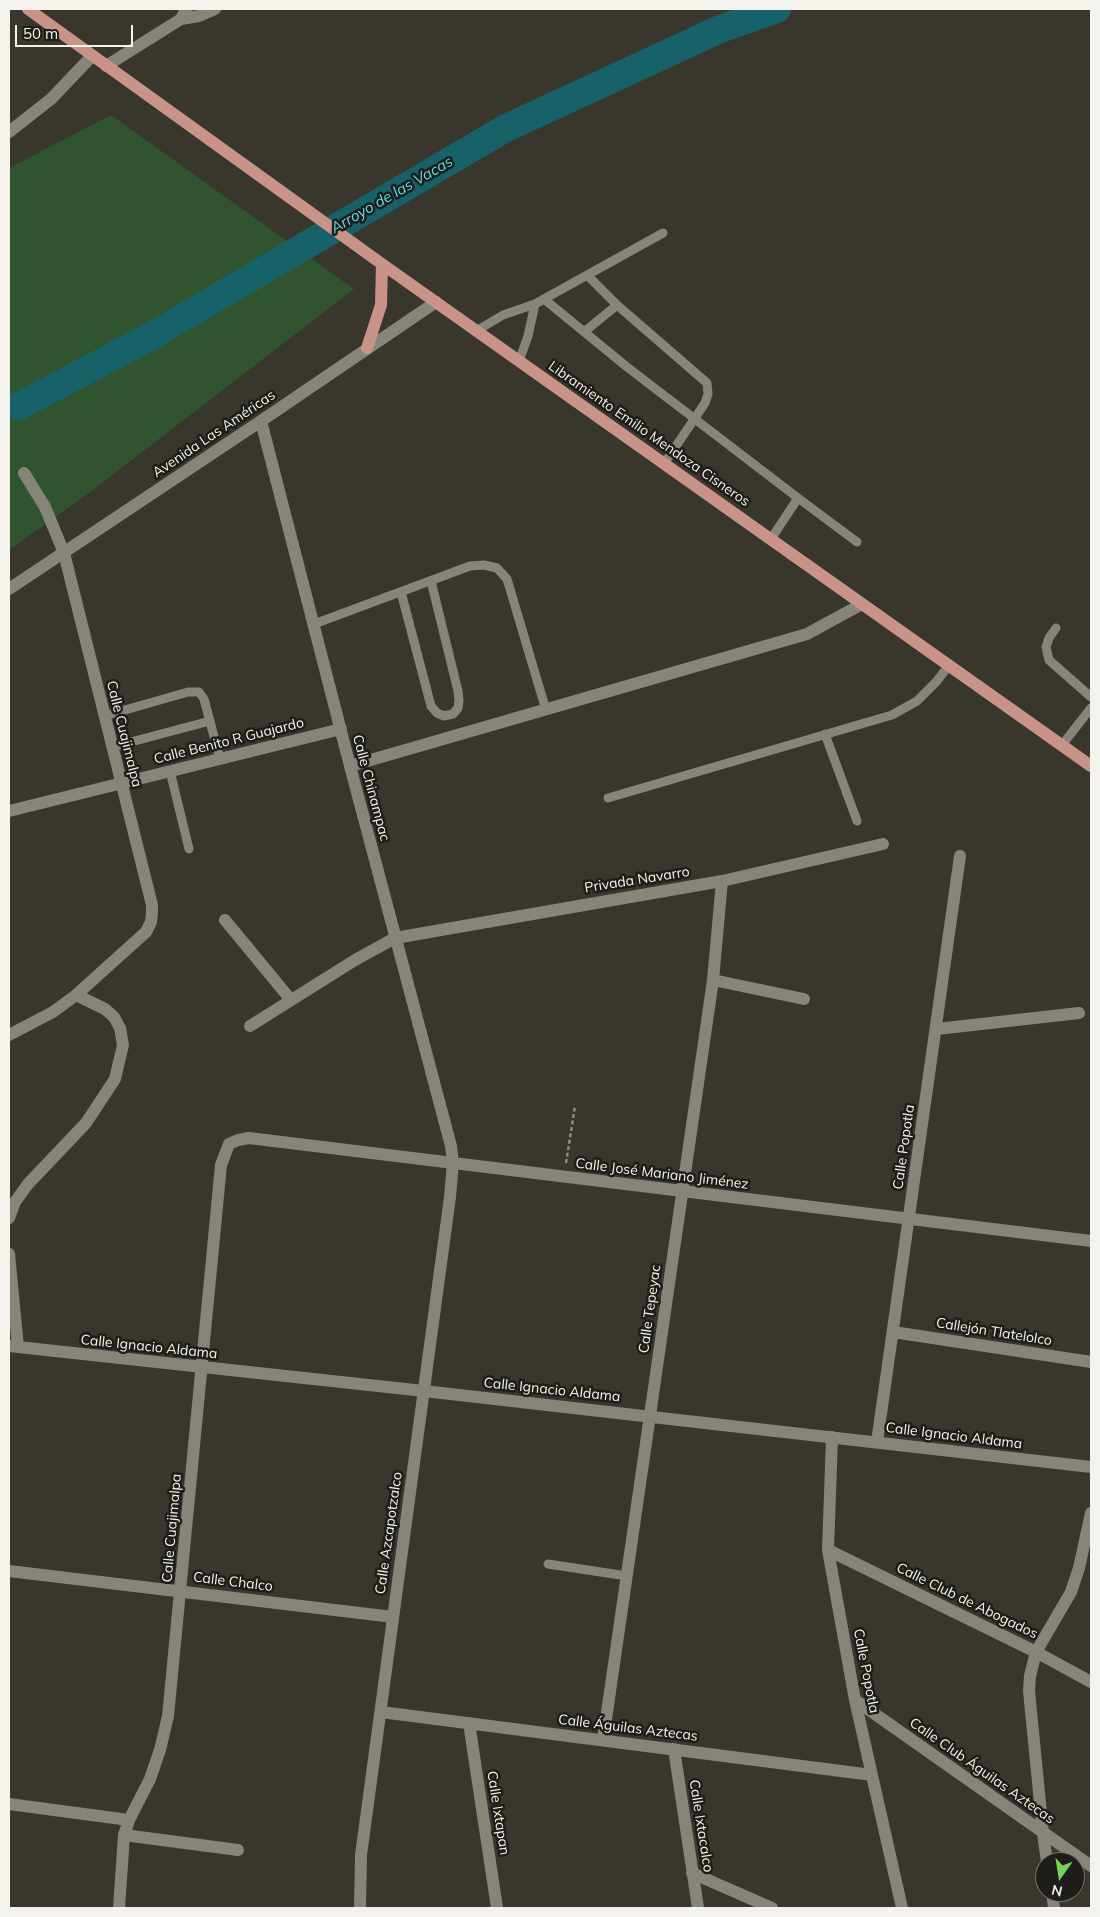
<!DOCTYPE html>
<meta charset="utf-8">
<style>
body{margin:0}
#map{position:relative;width:1100px;height:1917px;overflow:hidden;background:#38362d;font-family:Mulish,sans-serif}
canvas{display:block}
.frame{position:absolute;inset:0;border:10px solid #f3f2ec;pointer-events:none}
.north{position:absolute;left:1035px;top:1852px;width:50px;height:50px;box-sizing:border-box;background:#1e1d19;border:1px solid #73726d;border-radius:50%;rotate:193deg;font-size:14px;font-weight:700;line-height:20px;text-align:center;color:#f3f2ec}
.north::after{content:'';display:block;margin:auto;width:18px;height:22px;background:#77d259;clip-path:polygon(50% 0,100% 100%,50% 72%,0 100%)}
.scale{position:absolute;left:15px;top:25px;width:118px;height:22px;box-sizing:border-box;border:2px solid #f3f2ec;border-top:0;padding-left:6px;font-size:15px;line-height:18px;white-space:nowrap;color:#f3f2ec;-webkit-text-stroke:4px #1e1d19;paint-order:stroke}
</style>
<div id="map">
<canvas width="1100" height="1917"></canvas>
<div class="frame"></div>
<div class="north">N</div>
<div class="scale">50 m</div>
</div>
<script>
const g = document.querySelector('canvas').getContext('2d');
g.lineJoin = 'round';
function paint(path, color) { g.fillStyle = color; g.fill(path, 'evenodd'); }
const shape = rows => new Path2D(rows.map(r => 'M' + r).join(''));
function trace(path, color, width, dash) { g.strokeStyle = color; g.lineWidth = width; g.lineCap = dash ? 'butt' : 'round'; g.setLineDash(dash || []); g.stroke(path); }
function label(font, color, halo, rows, align = 'center') {
  g.font = font + ' Mulish,sans-serif'; g.lineWidth = 5; g.setLineDash([]); g.textBaseline = 'middle'; g.strokeStyle = halo; g.fillStyle = color; for (const [text, x, y, turn = 0] of rows) {
    g.save(); g.translate(x, y); g.rotate((+turn || 0) * Math.PI / 180); g.textAlign = isNaN(turn) ? turn : align; if (halo) g.strokeText(text, 0, 0); g.fillText(text, 0, 0); g.restore();
  }
}
paint(shape([
 [111,115,354,289,89,493,9,550,9,168]
]), '#2f542f');
trace(shape([
 [19,406,148,338,506,128,720,29,777,9]
]), '#176168', 28);
trace(shape([
 [566,1163,575,1106]
]), '#8d8b84', 2.5, [4, 2.5]);
trace(shape([
 [587,275,617,305],
 [544,299,627,367,798,498],
 [476,331,503,315,535,304,663,233],
 [584,332,617,305,707,383,708,394,705,403,664,464],
 [519,361,528,336,535,304],
 [771,539,798,498,857,542],
 [401,592,431,706,437,713,444,716,453,714,458,708,459,701,458,691,431,581],
 [314,624,470,566,484,565,497,568,507,579,546,710],
 [1056,628,1049,638,1046,647,1049,660,1091,697],
 [104,716,188,692,199,692,204,699,220,759],
 [825,734,857,821],
 [1062,745,1091,708],
 [112,747,210,721],
 [170,771,189,849],
 [608,798,892,715,917,701,937,681,949,665],
 [548,1564,627,1576]
]), '#87857a', 9);
trace(shape([
 [186,9,181,19,199,16,215,9],
 [106,66,181,19],
 [9,132,51,99,92,56],
 [350,766,807,634,862,604],
 [9,811,341,729],
 [225,920,291,1000],
 [713,980,804,999],
 [250,1026,355,960,395,938,722,881,883,844],
 [937,1029,1079,1013],
 [9,1035,53,1012,76,995,146,932,151,922,152,912,152,905,64,553,45,507,24,473],
 [9,1218,15,1202,28,1184,86,1123,115,1079,123,1045,120,1028,114,1017,105,1009,76,995],
 [9,1254,18,1347],
 [893,1332,1091,1362],
 [9,1346,424,1391,1091,1467],
 [832,1437,828,1550,855,1700,902,1908],
 [877,1442,960,856],
 [828,1550,1036,1652,1091,1682],
 [9,1571,393,1617],
 [855,1700,1091,1866],
 [381,1712,872,1775],
 [469,1723,497,1908],
 [603,1740,713,980,722,881],
 [674,1749,698,1908],
 [9,1804,129,1820],
 [124,1835,238,1850],
 [1047,1862,1043,1833,1029,1691,1030,1676,1036,1652,1071,1592,1079,1568,1091,1513],
 [692,1873,772,1908],
 [1052,1892,1054,1908],
 [119,1908,124,1835,129,1820,150,1779,160,1750,168,1716,221,1165,229,1144,238,1140,249,1138,1091,1241]
]), '#87857a', 12);
trace(shape([
 [261,421,350,766,451,1146,453,1163,450,1197,361,1855,360,1908],
 [9,589,261,421,436,302]
]), '#87857a', 12);
trace(shape([
 [28,9,382,264,1091,766],
 [367,348,381,305,382,264]
]), '#ca9387', 12);
label('14px', '#f3f2ec', '#1e1d19', [
 ["Avenida Las Américas",214,434,-34],
 ["Libramiento Emilio Mendoza Cisneros",649,434,35],
 ["Calle Cuajimalpa",124,734,76],
 ["Calle Benito R Guajardo",229,741,-14],
 ["Calle Chinampac",371,788,75],
 ["Privada Navarro",637,880,-9],
 ["Calle Popotla",904,1147,-82],
 ["Calle José Mariano Jiménez",662,1174,7],
 ["Calle Tepeyac",650,1309,-82],
 ["Callejón Tlatelolco",994,1332,9],
 ["Calle Ignacio Aldama",149,1347,6],
 ["Calle Ignacio Aldama",552,1390,6],
 ["Calle Ignacio Aldama",954,1436,7],
 ["Calle Cuajimalpa",172,1528,-85],
 ["Calle Azcapotzalco",389,1533,-82],
 ["Calle Chalco",233,1582,7],
 ["Calle Club de Abogados",967,1601,26],
 ["Calle Popotla",866,1671,79],
 ["Calle Águilas Aztecas",628,1728,7],
 ["Calle Club Águilas Aztecas",982,1771,35],
 ["Calle Ixtapan",498,1813,81],
 ["Calle Ixtacalco",701,1826,81]
]);
label('italic 15px', '#5ce2ef', '#1e1d19', [
 ["Arroyo de las Vacas",392,195,-30]
]);
</script>
